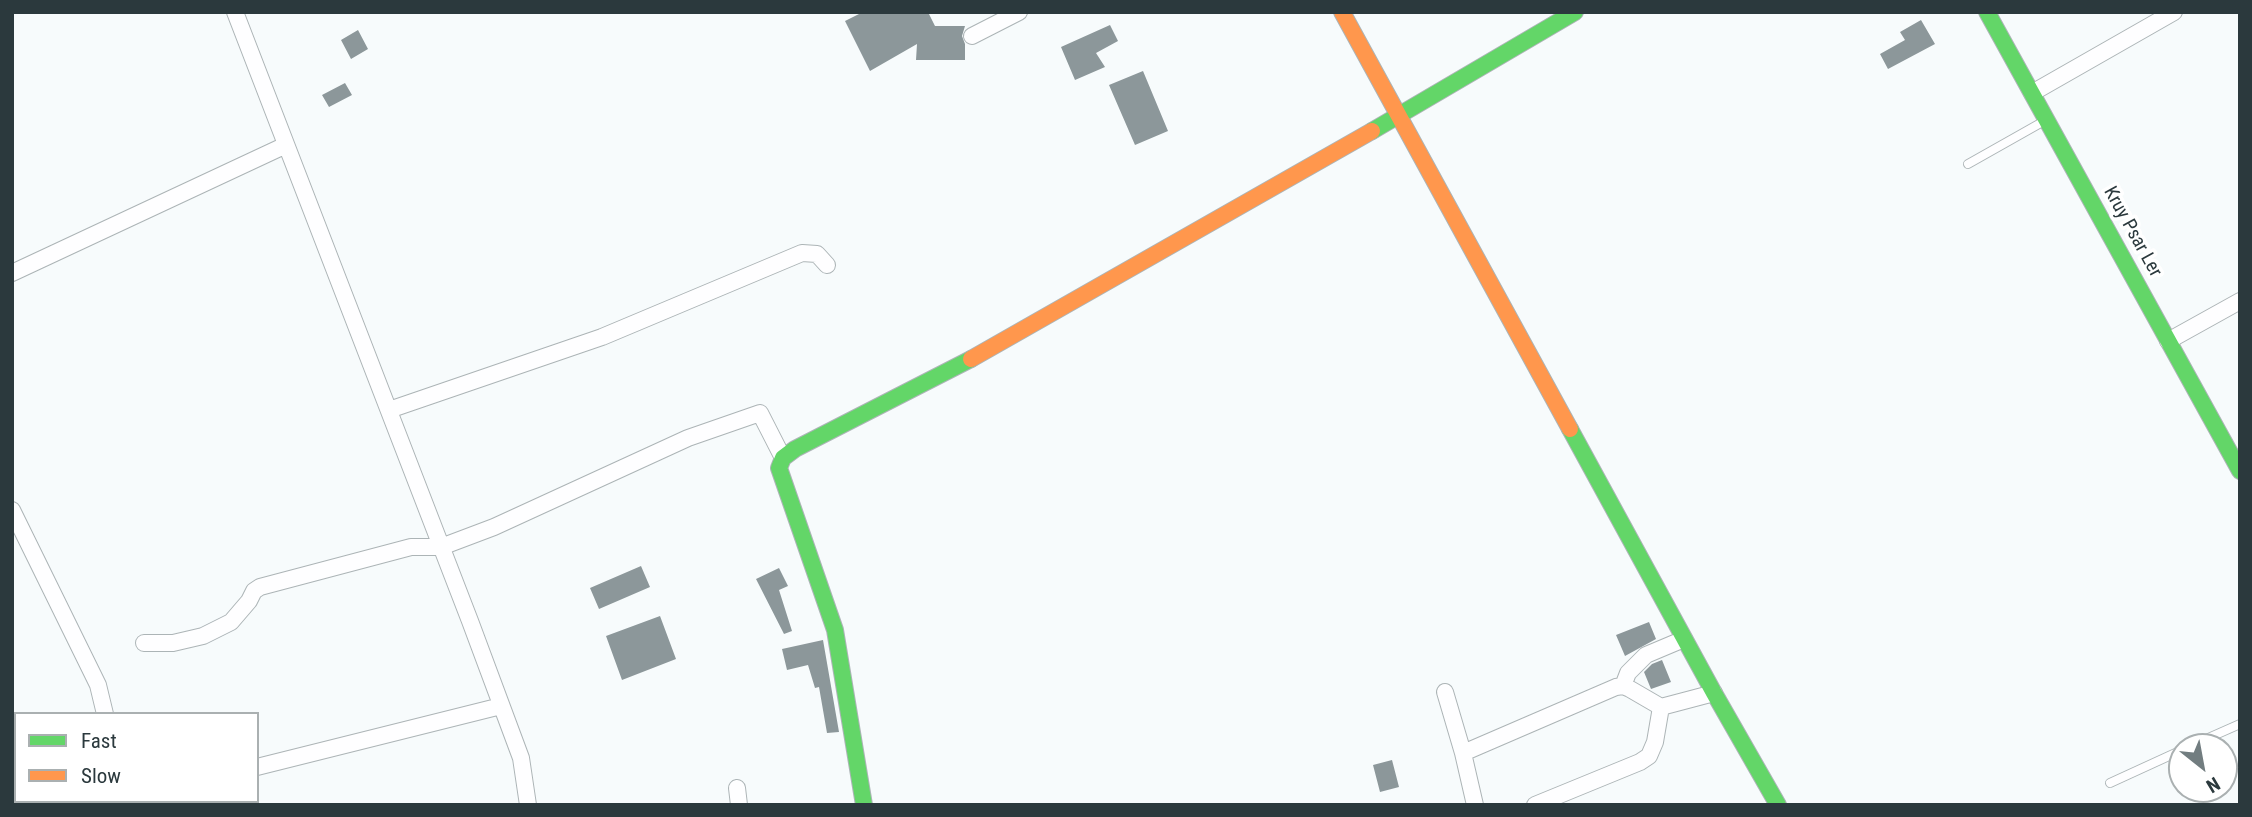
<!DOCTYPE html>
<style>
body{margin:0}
#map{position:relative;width:2252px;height:817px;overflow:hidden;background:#f7fbfc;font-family:"Roboto Condensed",sans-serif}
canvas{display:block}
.frame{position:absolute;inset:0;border:14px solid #2b393d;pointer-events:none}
.legend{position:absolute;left:14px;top:712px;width:245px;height:91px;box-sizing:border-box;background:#fff;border:2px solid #aab0b1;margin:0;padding:9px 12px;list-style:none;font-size:21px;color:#2b393d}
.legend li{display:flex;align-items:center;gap:14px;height:35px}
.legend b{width:35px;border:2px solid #aab0b1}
.north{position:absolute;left:2168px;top:733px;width:70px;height:70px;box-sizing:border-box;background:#fff;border:2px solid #aab0b1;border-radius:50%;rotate:149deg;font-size:19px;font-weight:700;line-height:28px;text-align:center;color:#2b393d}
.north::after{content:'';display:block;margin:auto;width:24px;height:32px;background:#727d80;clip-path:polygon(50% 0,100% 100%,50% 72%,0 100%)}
</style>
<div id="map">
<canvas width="2252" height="817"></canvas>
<div class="frame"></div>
<ul class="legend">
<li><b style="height:9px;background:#63d668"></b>Fast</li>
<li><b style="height:9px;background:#ff974d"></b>Slow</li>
</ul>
<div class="north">N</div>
</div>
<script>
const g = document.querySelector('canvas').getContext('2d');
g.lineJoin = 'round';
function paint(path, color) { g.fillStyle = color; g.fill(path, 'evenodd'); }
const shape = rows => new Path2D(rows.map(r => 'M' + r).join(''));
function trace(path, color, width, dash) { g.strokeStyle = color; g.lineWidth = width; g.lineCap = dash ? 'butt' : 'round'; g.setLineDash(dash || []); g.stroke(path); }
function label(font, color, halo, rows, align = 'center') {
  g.font = font + ' "Roboto Condensed",sans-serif'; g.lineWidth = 7; g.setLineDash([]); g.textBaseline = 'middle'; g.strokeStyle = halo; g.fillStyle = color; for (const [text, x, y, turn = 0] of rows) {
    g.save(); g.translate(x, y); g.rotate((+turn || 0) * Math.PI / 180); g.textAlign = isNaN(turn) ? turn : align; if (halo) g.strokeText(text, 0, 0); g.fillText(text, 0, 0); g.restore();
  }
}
paint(shape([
 [863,12,928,12,935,26,965,26,962,36,965,44,965,60,916,60,917,44,870,71,845,21],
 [1921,20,1935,44,1888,69,1880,54,1905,40,1900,32],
 [1110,25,1118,41,1096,53,1105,67,1075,80,1061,47],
 [358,30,368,49,351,59,341,40],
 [1143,71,1168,131,1135,145,1109,85],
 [345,83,352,95,329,107,322,95],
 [641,566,650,587,599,609,590,588],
 [779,568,788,586,779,590,792,631,784,634,756,579],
 [660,616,676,659,622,680,606,636],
 [1649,622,1656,639,1625,656,1616,635],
 [823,640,839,732,827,733,819,687,815,688,808,665,787,670,782,649],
 [1662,660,1671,682,1651,689,1644,672,1652,664],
 [1392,760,1399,787,1380,792,1373,765]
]), '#8c979a');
const lane = shape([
 [1968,164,2046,120],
 [2188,747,2240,724],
 [2110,783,2182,750]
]);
const street = shape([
 [235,12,470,621,521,758,528,805],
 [972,36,1019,12],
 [2032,93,2174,12],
 [12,273,286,145],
 [2168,341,2240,301],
 [389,410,602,337,802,253,817,254,827,265],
 [12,510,98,685,105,714],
 [144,643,173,643,203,636,231,622,249,601,254,591,260,587,411,547,441,547,494,527,688,438,760,413,783,458],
 [1623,686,1628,673,1646,655,1684,639],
 [1445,692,1463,753],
 [257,767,501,706],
 [737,788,739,805],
 [1475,805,1463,753,1616,687,1623,686,1630,689,1661,707,1714,693],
 [1535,805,1640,762,1649,756,1655,742,1661,707]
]);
const fast = shape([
 [1987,12,2240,471],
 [1372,131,1575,12],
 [1570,429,1714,693,1778,805],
 [864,805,835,630,779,468,783,458,795,449,971,359]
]);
const slow = shape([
 [1342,12,1570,429],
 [971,359,1372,131]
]);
trace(lane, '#acb4b6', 10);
trace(street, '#acb4b6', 18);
trace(fast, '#acb4b6', 18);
trace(slow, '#acb4b6', 18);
trace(lane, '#fefeff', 8);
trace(street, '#fefeff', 16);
trace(fast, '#63d668', 16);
trace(slow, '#ff974d', 16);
label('19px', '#2b393d', '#fff', [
 ["Kruy Psar Ler",2132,232,61]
]);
</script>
